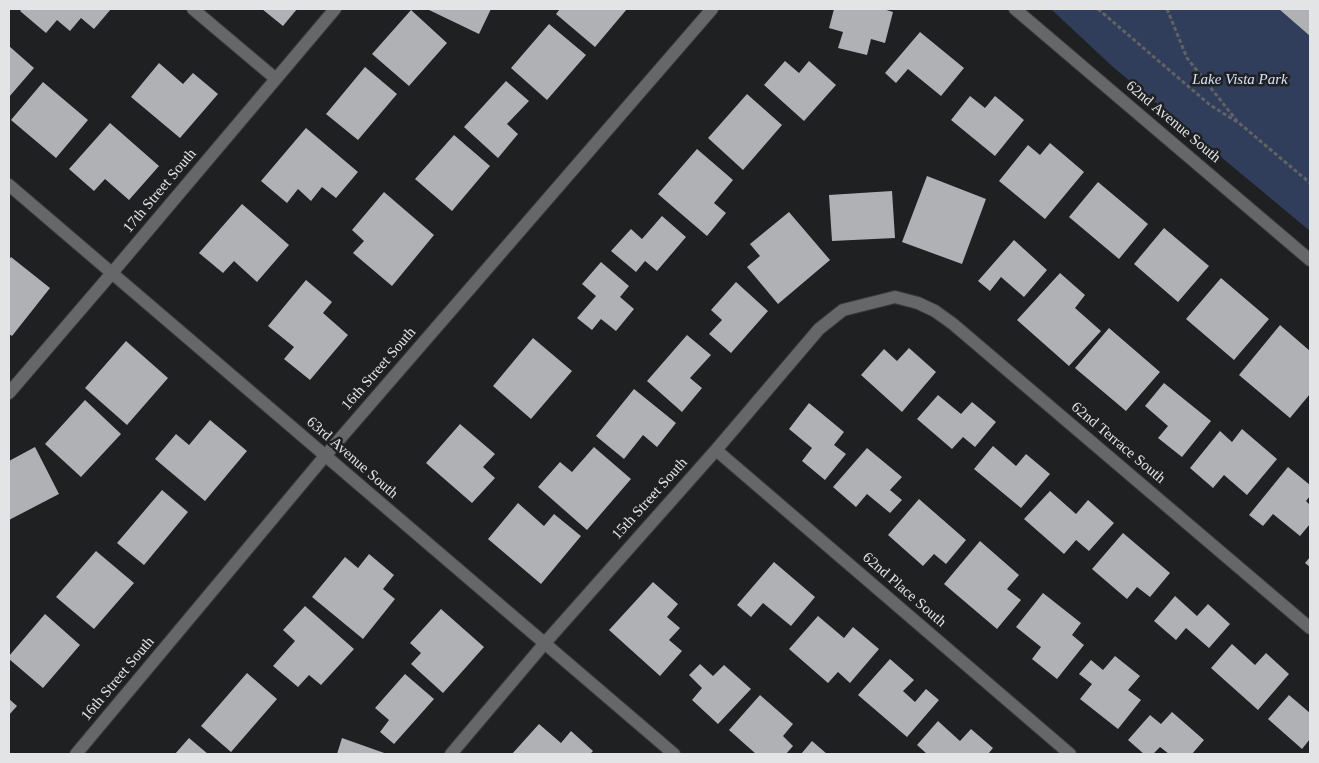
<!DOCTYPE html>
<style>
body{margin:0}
#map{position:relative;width:1319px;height:763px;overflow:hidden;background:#1f2022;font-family:Georgia,serif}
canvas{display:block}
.frame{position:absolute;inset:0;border:10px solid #e3e4e5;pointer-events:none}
</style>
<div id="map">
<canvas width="1319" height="763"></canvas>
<div class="frame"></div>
</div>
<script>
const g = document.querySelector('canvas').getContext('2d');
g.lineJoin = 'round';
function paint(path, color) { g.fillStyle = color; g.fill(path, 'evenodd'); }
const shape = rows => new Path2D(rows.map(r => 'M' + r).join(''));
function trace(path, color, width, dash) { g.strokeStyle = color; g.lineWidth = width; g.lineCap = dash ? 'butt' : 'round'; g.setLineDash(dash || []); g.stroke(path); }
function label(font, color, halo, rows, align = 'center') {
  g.font = font + ' Georgia,serif'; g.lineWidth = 5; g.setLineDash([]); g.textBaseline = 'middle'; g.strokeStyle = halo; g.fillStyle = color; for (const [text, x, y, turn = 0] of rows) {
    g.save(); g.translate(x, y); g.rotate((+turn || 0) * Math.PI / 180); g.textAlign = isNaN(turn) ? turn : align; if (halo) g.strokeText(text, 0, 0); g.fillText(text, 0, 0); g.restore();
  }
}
paint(shape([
 [1051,9,1310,9,1310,231,1113,67]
]), '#313e5b');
paint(shape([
 [22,9,111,9,94,29,81,18,70,31,57,20,46,33,20,11],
 [262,9,297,9,283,26],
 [427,9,491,9,479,34],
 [560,9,627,9,595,47,556,14],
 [834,9,883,9,893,12,885,43,871,39,867,55,838,48,843,32,829,28],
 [1279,9,1310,9,1310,36],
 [411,10,447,43,409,86,372,54],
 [549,24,586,55,547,100,511,68],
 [920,32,964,68,941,96,908,69,896,83,885,73],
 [9,46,34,68,9,97],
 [785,61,799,73,809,61,836,85,804,121,764,85],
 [159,63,183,84,193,73,218,94,180,138,131,97],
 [365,67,397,94,358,140,326,114],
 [506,81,529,101,507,124,518,134,498,158,464,127],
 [43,82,88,120,56,158,11,120],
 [747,94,782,125,743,170,708,138],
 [970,96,985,108,995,96,1024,120,995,156,951,120],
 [110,123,159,166,129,200,105,179,94,191,69,169],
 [306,128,358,172,336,198,322,187,311,201,298,189,287,203,261,181],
 [454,135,490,166,452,211,415,179],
 [1050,143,1084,172,1045,219,999,181,1028,145,1040,155],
 [697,149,733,180,714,203,726,213,707,236,658,194],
 [927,176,986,199,962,264,902,242],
 [1098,182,1148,224,1119,259,1069,217],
 [892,191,895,238,832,241,829,195],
 [384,192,434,235,392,286,353,253,364,241,352,230],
 [242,204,289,245,257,282,234,261,223,273,199,253],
 [789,212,830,260,778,304,747,267,760,256,750,244],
 [662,216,686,237,657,271,645,261,636,272,611,251,631,229,642,239],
 [1164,228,1209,266,1178,302,1134,264],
 [1014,240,1047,270,1024,297,1001,277,990,291,978,281],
 [11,257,50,288,12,336,9,334,9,260],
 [601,262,629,286,620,297,634,309,616,331,601,319,592,330,577,318,596,296,582,284],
 [1060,273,1085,295,1075,308,1101,331,1069,366,1017,320],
 [1221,278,1269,319,1234,360,1186,319],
 [306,280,332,302,323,313,348,335,310,380,284,359,294,347,268,326],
 [736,282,768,311,731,353,709,334,722,320,711,310],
 [1280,325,1310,351,1310,394,1290,418,1239,375],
 [1109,328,1160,372,1126,411,1075,368],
 [687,335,711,355,690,378,702,388,682,412,647,381],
 [533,338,572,371,531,419,493,386],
 [126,341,168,378,127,425,85,388],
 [909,348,936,372,902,412,861,375,884,349,897,361],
 [1164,383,1211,421,1182,457,1158,438,1168,426,1145,406],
 [634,389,676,423,657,447,643,435,624,459,596,436],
 [938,395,961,414,972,402,996,422,975,447,963,437,952,449,917,419],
 [85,400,121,434,81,477,45,444],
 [809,403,844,432,834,445,846,454,825,480,802,461,812,448,789,429],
 [210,420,247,451,205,501,155,459,176,434,189,445],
 [460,424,495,454,483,467,495,478,472,503,426,463],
 [1242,429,1277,459,1247,495,1224,475,1213,488,1190,468,1220,431,1232,442],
 [993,446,1016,466,1026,454,1050,474,1021,508,974,469],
 [35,447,59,494,9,520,9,461],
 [594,447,631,479,587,530,538,487,560,462,572,472],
 [867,448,902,477,890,490,902,500,890,513,867,494,856,507,833,487],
 [1288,467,1310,485,1310,496,1306,501,1310,505,1310,524,1300,536,1273,514,1263,526,1249,515],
 [162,490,188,512,144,565,117,543],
 [1050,491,1076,514,1088,500,1114,523,1089,551,1076,540,1064,554,1024,519],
 [919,499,966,540,946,564,934,554,923,566,888,535],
 [518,503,544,526,554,514,581,536,541,584,488,539],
 [1123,533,1170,573,1150,597,1137,587,1127,599,1092,569],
 [980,541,1019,575,1007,589,1021,600,997,629,944,584],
 [96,551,134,583,94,629,56,597],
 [369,554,394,575,383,589,395,599,363,639,312,597,345,557,358,568],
 [1310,557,1310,567,1305,563],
 [774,562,815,597,791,626,763,603,751,617,737,605],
 [653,582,678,604,667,617,680,628,669,640,682,651,660,676,609,630],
 [1043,593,1081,623,1072,635,1084,645,1057,679,1032,659,1041,647,1016,627],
 [1175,596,1197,616,1208,604,1230,624,1209,648,1186,628,1176,640,1154,621],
 [305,606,354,649,321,685,309,675,298,687,273,666,295,641,283,630],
 [441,609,484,647,443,693,411,664,421,653,410,643],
 [45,614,80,645,43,688,9,659,9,656],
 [818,616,844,638,853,627,879,649,850,683,838,672,828,683,789,649],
 [1232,644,1255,665,1266,653,1289,674,1258,710,1211,668],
 [1115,656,1140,676,1128,690,1141,700,1118,729,1080,699,1092,684,1079,674,1091,660,1103,670],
 [890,659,914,680,903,691,915,702,926,689,939,700,907,737,858,695],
 [700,664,713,676,724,665,751,689,718,724,692,700,702,688,689,675],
 [247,673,277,699,231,752,201,726],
 [405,674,434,699,394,744,380,732,389,720,375,708],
 [760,695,793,724,783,736,793,746,786,754,756,754,729,730],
 [1289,695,1310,713,1310,739,1302,749,1268,719],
 [9,699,17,706,9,715],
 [1172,712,1204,740,1192,754,1169,754,1160,747,1153,754,1144,754,1128,740,1150,715,1161,724],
 [938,721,960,741,971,729,993,748,988,754,927,754,917,745],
 [539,724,561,743,571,731,593,751,590,754,512,754],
 [189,738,208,754,175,754],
 [342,738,387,754,337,754],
 [812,741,827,754,801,754]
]), '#afb1b4');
const minor = shape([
 [193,9,276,79],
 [9,185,674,754],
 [9,393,112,273,335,9],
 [716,450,1070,754],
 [451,754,544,644,716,450,819,329,843,310,895,297,918,303,935,311,953,324,1310,628]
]);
const tertiary = shape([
 [1015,9,1310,260],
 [76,754,325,456,712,9]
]);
trace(minor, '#3a3b3d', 14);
trace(tertiary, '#3a3b3d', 14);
trace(shape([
 [1098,9,1210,105,1239,123,1310,183],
 [1167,9,1187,58,1237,121]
]), '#616264', 3, [4, 2.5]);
trace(minor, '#666768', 12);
trace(tertiary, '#666768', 12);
label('italic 15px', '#d5e1fc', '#1f2022', [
 ["Lake Vista Park",1240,80]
]);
label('15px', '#e3e4e5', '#1f2022', [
 ["62nd Avenue South",1173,122,40],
 ["17th Street South",160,191,-50],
 ["16th Street South",379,369,-49],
 ["62nd Terrace South",1118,443,40],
 ["63rd Avenue South",352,458,41],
 ["15th Street South",650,499,-48],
 ["62nd Place South",904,590,41],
 ["16th Street South",118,679,-50]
]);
</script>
